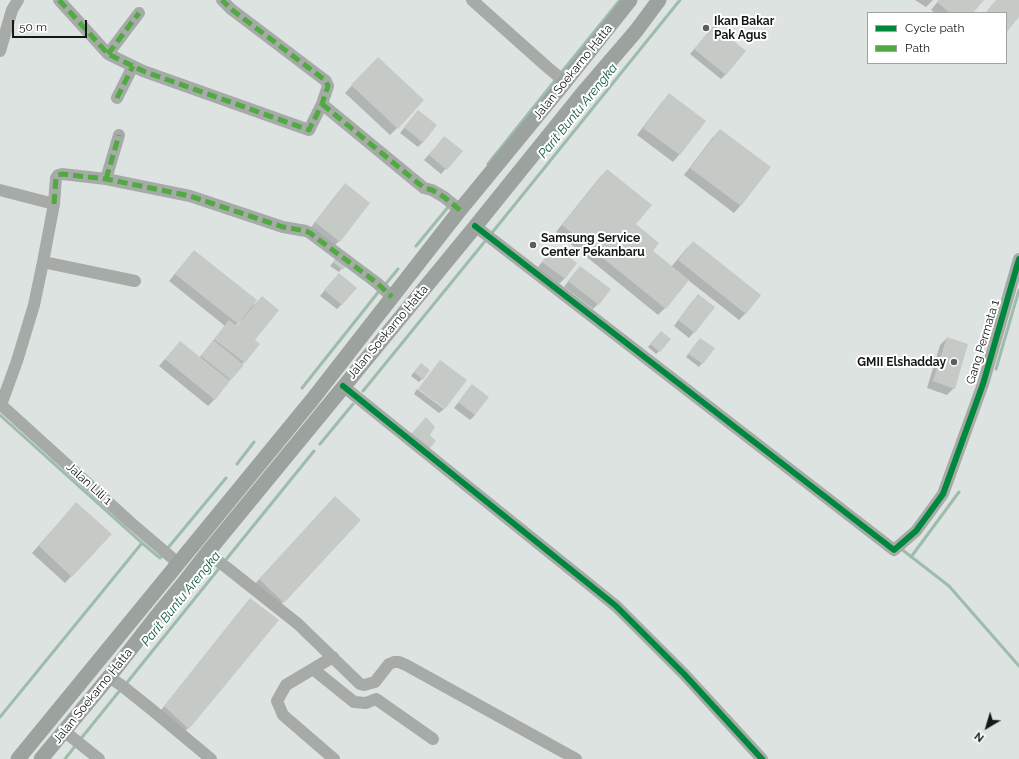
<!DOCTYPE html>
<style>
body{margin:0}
#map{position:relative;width:1019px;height:759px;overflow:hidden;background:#dde3e0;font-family:Raleway,sans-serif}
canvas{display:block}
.legend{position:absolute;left:867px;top:12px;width:140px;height:52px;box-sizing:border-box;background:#fff;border:1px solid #a1a3a1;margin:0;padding:5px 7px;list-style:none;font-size:12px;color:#131815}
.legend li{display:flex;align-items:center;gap:8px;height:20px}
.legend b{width:20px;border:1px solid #a1a3a1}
.north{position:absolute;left:967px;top:707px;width:40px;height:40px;-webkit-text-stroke:3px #fff;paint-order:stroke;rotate:218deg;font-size:11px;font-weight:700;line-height:16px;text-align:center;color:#131815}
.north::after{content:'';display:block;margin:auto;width:14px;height:18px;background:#131815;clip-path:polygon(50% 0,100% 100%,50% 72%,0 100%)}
.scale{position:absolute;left:12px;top:20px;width:75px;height:18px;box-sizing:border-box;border:2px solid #131815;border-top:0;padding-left:5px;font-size:12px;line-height:14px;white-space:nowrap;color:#131815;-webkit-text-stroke:3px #fff;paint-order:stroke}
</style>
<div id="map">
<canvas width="1019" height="759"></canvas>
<ul class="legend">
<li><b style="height:5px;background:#00873e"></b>Cycle path</li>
<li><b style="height:5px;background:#51a942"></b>Path</li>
</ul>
<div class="north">N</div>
<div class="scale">50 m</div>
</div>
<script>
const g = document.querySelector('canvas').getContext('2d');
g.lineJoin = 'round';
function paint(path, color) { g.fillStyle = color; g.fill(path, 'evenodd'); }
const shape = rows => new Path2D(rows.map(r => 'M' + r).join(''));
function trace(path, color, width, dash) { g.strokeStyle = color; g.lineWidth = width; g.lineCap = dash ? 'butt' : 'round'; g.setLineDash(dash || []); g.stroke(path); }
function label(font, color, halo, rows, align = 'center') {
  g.font = font + ' Raleway,sans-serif'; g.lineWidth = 4; g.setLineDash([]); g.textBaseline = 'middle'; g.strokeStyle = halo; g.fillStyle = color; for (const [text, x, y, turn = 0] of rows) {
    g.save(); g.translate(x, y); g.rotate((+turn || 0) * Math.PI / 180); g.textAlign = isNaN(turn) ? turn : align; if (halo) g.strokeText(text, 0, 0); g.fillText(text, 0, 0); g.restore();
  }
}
paint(shape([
 [915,0,933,0,926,7],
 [939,0,983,0,972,13,935,13,931,10],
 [714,26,726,74,721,79,690,54],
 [371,65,397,128,390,135,345,93],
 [669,95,704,121,679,155,673,162,637,135,662,102],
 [418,111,423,142,418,147,400,133],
 [720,130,769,167,740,206,734,213,684,175,713,137],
 [440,142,461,152,441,174,424,160],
 [607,170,635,224,651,251,671,267,686,249,693,242,746,313,739,320,688,280,665,308,658,315,556,232,600,177],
 [338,192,369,203,339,241,332,248,309,230],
 [554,247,575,264,564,279,559,284,538,267],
 [194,251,254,305,262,297,253,340,244,362,215,399,208,406,159,366,180,342,199,358,225,326,169,281,188,258],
 [240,321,241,322,236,327,235,326],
 [336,259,347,262,339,272,330,266],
 [575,272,598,304,593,309,564,287],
 [334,279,342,304,337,309,320,296],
 [693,300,714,308,689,338,674,326],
 [658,335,659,351,656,354,648,347],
 [947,338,954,388,947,395,927,388,940,345],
 [697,342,713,349,699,367,686,357],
 [418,367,422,379,419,382,411,376],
 [417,389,444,409,439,413,414,394],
 [468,390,475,415,470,420,454,408],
 [76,503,110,534,65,583,32,553],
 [328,505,283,602,277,609,252,587],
 [250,600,277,620,188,728,181,735,158,714,243,607]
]), '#0003');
trace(shape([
 [561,73,620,0],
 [488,164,557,78],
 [491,234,680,0],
 [416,246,449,206],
 [384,286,398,269],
 [996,369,1019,290],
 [302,388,380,290],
 [363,391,486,240],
 [0,415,142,543],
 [320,444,353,404],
 [237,464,254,442],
 [900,548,949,586,1019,666],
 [167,549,226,478],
 [911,557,959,492],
 [224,562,314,451],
 [125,685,221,566],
 [0,717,142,543,160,558,163,554],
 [79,741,121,689],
 [65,759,76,745]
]), '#9ebcac', 3);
paint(shape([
 [939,0,984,0,973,13,950,13,937,2],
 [996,0,1019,0,1019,17,1006,33,1006,13,985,13],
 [714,25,746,51,726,75,694,49],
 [378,57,424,100,398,129,351,85],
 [669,93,706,121,680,155,643,128],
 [418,110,437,125,423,143,404,127],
 [720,129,771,167,741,206,690,168],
 [444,136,463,151,447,170,429,155],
 [607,169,652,205,636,224,659,243,653,251,689,280,666,309,562,225],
 [345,183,370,203,340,242,315,222],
 [693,241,761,295,746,314,678,260],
 [554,246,577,263,565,279,542,262],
 [194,250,257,300,238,324,175,274],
 [339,254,349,262,343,270,333,262],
 [580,266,611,289,599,305,568,281],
 [339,273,357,288,342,305,324,290],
 [698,294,715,307,695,333,678,320],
 [262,296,279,310,255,340,260,344,245,363,214,339,229,320,249,335,237,326],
 [661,331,671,339,660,352,650,344],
 [947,337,968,344,955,389,933,381],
 [700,338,715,348,703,364,688,354],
 [213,340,244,365,231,380,201,356],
 [180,341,230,381,215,400,165,359],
 [440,360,467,380,445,409,418,389],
 [421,363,430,370,423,380,414,372],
 [472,384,489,397,475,415,458,402],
 [426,417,435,427,430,435,436,441,429,449,411,434],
 [335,496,361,520,284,603,259,579],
 [76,502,112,534,72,577,39,546],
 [250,598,279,620,189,729,164,706]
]), '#c5cac7');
trace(shape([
 [59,0,108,54,143,71,309,130,322,104,328,86,326,81,231,9,222,0],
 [472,0,546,66,565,82],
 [0,51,12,10,18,0],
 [108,54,139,13],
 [117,98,133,66],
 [322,104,424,188,432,190,444,197,460,210],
 [106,179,119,135],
 [0,190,54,204],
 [475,226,894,550,916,531,943,494,983,384,1019,259],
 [135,281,43,262,54,204,56,178,58,175,62,174,106,179,190,196,283,227,306,231,310,233,377,283,392,297],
 [343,386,616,606,684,674,762,759],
 [0,404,130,522,178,563],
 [1,405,17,361,34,305,43,262],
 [207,553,226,567,298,624,360,684,364,685,375,682,389,664,394,662,399,662,406,665,576,759],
 [333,657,286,685,277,701,283,715,334,759],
 [313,669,354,702,366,703,376,699,433,739],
 [109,677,121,685,151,709,211,759],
 [64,731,99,759]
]), '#a6aba8', 12);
trace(shape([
 [18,759,312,400,460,210,565,82,630,0],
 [41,759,109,677,155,618,182,585,207,553,474,228,582,94,636,31,659,0]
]), '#9ca39f', 15);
trace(shape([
 [59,0,108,54,143,71,309,130,322,104,328,86,326,81,231,9,222,0],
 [108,54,139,13],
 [117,98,133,66],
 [322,104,424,188,432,190,444,197,460,210],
 [106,179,119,135],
 [54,204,56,178,58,175,62,174,106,179,190,196,283,227,306,231,310,233,377,283,392,297]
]), '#51a942', 5, [10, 5]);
trace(shape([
 [475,226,894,550,916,531,943,494,983,384,1019,259],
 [343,386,616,606,684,674,762,759]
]), '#00873e', 6);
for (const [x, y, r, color] of [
 [706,28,4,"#5a5f5c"],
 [533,245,4,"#5a5f5c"],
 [954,362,4,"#5a5f5c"]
]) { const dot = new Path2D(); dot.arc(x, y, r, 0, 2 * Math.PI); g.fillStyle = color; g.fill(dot); trace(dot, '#fff', 1.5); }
label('bold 12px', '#131815', '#fff', [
 ["Ikan Bakar",714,21],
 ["Pak Agus",714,35],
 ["Samsung Service",541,238],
 ["Center Pekanbaru",541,252],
 ["GMII Elshadday",946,362,"right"]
], 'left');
label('12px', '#131815', '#fff', [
 ["Jalan Soekarno Hatta",573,72,-51],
 ["Jalan Soekarno Hatta",388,332,-50],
 ["Gang Permata 1",983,342,-73],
 ["Jalan Lili 1",89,484,42],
 ["Jalan Soekarno Hatta",93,696,-51]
]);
label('italic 13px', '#0d563a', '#fff', [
 ["Parit Buntu Arengka",578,111,-51],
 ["Parit Buntu Arengka",181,599,-51]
]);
</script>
